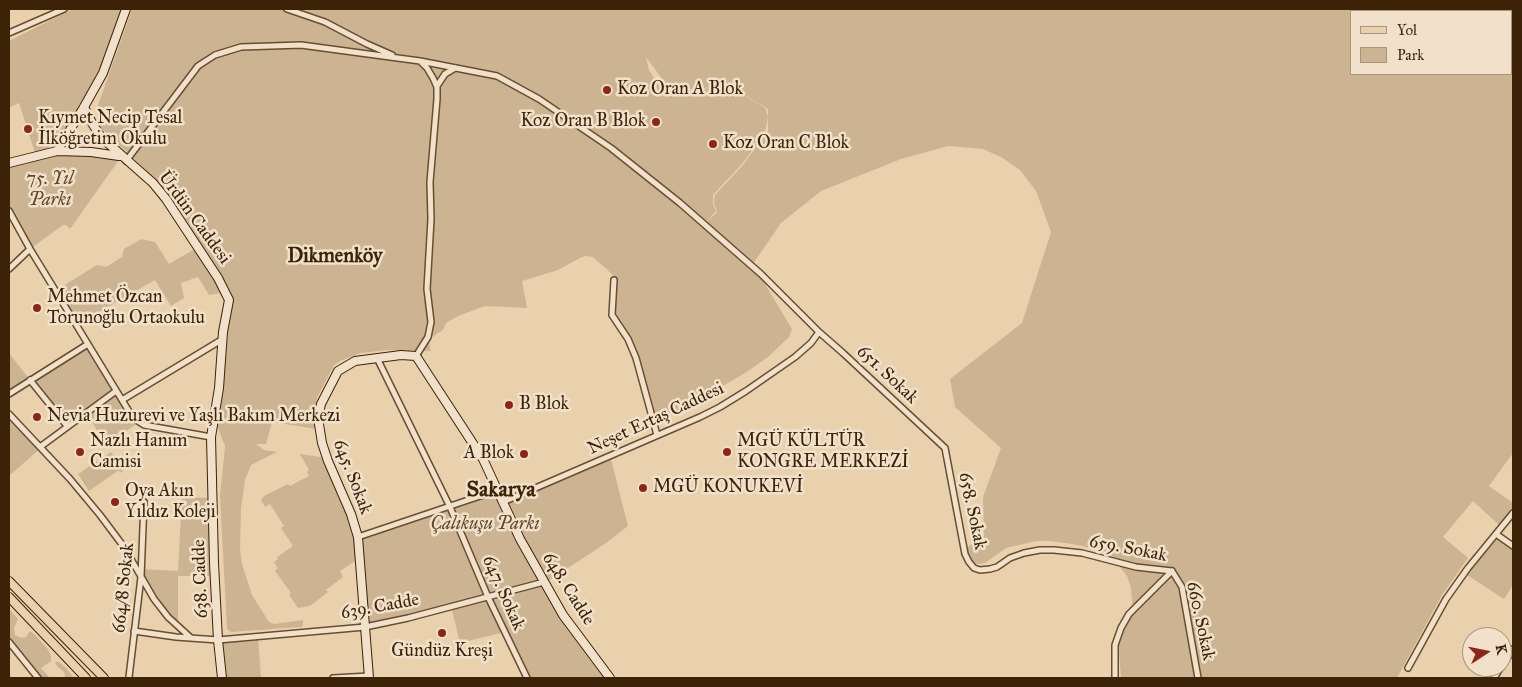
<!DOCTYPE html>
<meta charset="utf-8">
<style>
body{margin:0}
#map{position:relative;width:1522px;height:687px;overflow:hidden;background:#ead1ae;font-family:"IM FELL Great Primer",serif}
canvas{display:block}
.frame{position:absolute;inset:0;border:10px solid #3c2207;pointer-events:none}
.legend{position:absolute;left:1350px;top:10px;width:162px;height:65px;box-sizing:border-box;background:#f1e1ca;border:1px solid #a9957c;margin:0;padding:6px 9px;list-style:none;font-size:15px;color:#3c2207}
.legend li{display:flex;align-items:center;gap:10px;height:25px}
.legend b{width:25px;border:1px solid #a9957c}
.north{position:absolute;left:1462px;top:627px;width:50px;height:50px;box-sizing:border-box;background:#f1e1ca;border:1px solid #a9957c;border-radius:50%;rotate:79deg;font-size:14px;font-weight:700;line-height:20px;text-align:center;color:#3c2207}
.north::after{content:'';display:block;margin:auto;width:18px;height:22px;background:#8f2418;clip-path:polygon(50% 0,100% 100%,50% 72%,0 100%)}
</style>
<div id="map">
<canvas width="1522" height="687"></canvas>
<div class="frame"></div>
<ul class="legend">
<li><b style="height:6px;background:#ead1ae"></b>Yol</li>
<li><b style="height:14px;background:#ccb392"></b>Park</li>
</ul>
<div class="north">K</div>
</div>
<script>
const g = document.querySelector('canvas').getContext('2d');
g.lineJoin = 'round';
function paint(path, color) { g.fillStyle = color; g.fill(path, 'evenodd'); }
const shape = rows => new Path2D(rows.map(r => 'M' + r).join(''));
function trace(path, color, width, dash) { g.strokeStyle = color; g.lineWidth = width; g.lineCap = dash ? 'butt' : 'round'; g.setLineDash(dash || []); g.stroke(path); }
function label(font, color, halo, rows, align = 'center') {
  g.font = font + ' "IM FELL Great Primer",serif'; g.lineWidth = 5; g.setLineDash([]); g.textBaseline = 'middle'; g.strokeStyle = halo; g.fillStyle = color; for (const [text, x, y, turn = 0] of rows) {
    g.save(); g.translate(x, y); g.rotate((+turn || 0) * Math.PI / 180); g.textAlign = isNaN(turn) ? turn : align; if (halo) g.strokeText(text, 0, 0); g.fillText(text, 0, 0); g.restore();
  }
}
paint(shape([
 [73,9,121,9,99,71,84,99,66,128,46,151,35,153,19,103,10,107,9,106,9,41],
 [132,9,1422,9,1421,11,1351,11,1351,74,1511,74,1511,28,1513,26,1513,453,1489,486,1513,503,1513,508,1500,526,1473,501,1443,537,1468,558,1442,595,1397,678,1121,678,1118,637,1133,612,1131,588,1127,576,1109,553,1078,545,1051,541,1036,541,1006,548,985,563,977,564,970,562,965,549,984,536,983,497,1001,448,955,407,950,379,1022,323,1051,232,1036,191,1020,170,1001,157,983,149,948,146,901,159,821,191,781,223,753,264,792,329,789,337,768,357,745,373,699,400,657,420,650,406,636,354,612,311,614,276,593,257,585,256,580,258,558,270,522,281,527,308,485,306,458,316,446,323,443,330,432,337,429,342,431,351,387,350,361,353,342,360,334,365,317,398,314,412,316,429,272,422,266,444,256,444,264,450,277,452,251,465,245,480,241,508,240,549,242,564,252,595,269,622,274,624,303,620,303,626,300,627,231,632,227,629,220,496,225,446,217,426,223,388,228,332,233,300,222,279,187,221,159,182,99,126,98,105],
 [646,57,671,91,713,87,684,93,668,91,659,84,654,78,649,70],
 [724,86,748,97,768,109,768,131,742,166,715,195,714,203,717,212,704,224,716,211,713,204,713,195,741,165,759,142,765,131,768,117,765,108,747,97],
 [57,151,121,157,70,229,66,225,63,225,30,249,9,211,9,163],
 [141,239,155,242,169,264,198,247,226,292,209,295,198,277,181,283,184,298,171,306,155,280,76,325,55,291,97,265,106,267,122,257,124,249],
 [88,344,138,423,106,444,86,413,67,426,30,381,9,394,9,353,30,380],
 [11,416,41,448,9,476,9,418],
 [111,452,123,471,120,473,119,470,89,491,78,474],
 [300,454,320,457,326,455,358,537,498,490,503,502,610,455,628,526,606,543,545,583,610,678,527,678,505,632,460,643,451,606,365,627,360,558,340,571,343,577,326,590,328,592,310,606,298,608,289,595,291,593,275,571,278,568,274,562,278,559,277,557,293,546,281,528,284,526,270,504,265,507,261,500,264,496,288,484,290,486,309,476,307,472,309,470],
 [182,497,211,498,215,576,178,576,178,627,168,617,141,577,141,569,178,571],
 [1496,534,1513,546,1513,585,1504,599,1464,573],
 [9,609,18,619,14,628,15,635,22,638,26,637,30,631,35,635,47,648,51,656,51,661,41,668,50,678,42,678,9,639],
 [258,637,261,678,222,678,218,640],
 [55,662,59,662,66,668,74,678,64,678,65,676,64,672,57,666]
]), '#ccb392');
const street = shape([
 [287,9,325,22,367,44,392,55],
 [1427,11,1428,9],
 [9,33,64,9],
 [1511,53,1513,52],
 [420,61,497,76,539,99,611,148,680,203,761,274,819,332],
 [437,86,445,74,455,68],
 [126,161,198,66,215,55,241,47,301,45,420,61,427,68,433,78,437,87,437,99,430,182,431,219,427,289,431,322,428,337,416,356],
 [9,211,30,249,133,418,144,425,211,437],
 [9,269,30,249],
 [614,280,612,315,628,339,636,358,657,435],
 [377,358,450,507,488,597,527,678],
 [30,380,67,426],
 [9,394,88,344],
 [122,400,223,339],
 [9,414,70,479,100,515,124,547,154,599,168,617,191,638],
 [40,447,116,391],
 [503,502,700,417,720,407,746,391,795,357,811,343,819,332,843,353,945,448,965,554,969,562,974,568,980,570,990,569,997,567,1010,558,1024,553,1040,550,1054,550,1082,553,1136,567,1172,571],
 [1496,534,1513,546],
 [358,537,498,490],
 [1172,571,1182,587,1198,678],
 [134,631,176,637,218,640,365,627,408,618,544,582],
 [9,642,38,678],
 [1502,666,1513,649],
 [1408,668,1446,599,1468,568,1513,513],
 [129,677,141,577,144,502],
 [333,678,369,676],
 [1115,678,1115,645,1121,628,1129,614,1172,571],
 [1494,678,1501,667]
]);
const secondary = shape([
 [84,107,92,123,101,137,153,183,166,199,218,278,229,300,223,332,219,388,211,437,214,563,218,640,222,678],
 [57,151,84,107,103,73,126,9],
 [9,163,57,151,91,152,119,156],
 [369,678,358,537,351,514,328,461,322,443,318,418,321,404,338,371,355,361,401,355,416,356,483,459,520,539,563,615,610,678]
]);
const primary = shape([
 [9,581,104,678],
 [9,597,86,678]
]);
trace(street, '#684e31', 8);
trace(secondary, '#3c2207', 10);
trace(primary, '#3c2207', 10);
trace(street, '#f1e1ca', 5);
trace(secondary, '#f1e1ca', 8);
trace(primary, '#ead1ae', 8);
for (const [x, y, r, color] of [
 [607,90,5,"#8f2418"],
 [656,122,5,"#8f2418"],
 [28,129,5,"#8f2418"],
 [713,144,5,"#8f2418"],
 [37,308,5,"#8f2418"],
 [509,405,5,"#8f2418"],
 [37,417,5,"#8f2418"],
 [80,452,5,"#8f2418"],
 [727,452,5,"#8f2418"],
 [524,454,5,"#8f2418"],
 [643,488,5,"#8f2418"],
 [115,502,5,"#8f2418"],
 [442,633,5,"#8f2418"]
]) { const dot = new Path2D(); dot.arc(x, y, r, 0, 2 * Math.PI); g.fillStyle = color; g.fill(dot); trace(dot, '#f1e1ca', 2); }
label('18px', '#3c2207', '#f1e1ca', [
 ["Koz Oran A Blok",617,90],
 ["Kıymet Necip Tesal",38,119],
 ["İlköğretim Okulu",38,140],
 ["Koz Oran B Blok",646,122,"right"],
 ["Koz Oran C Blok",723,144],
 ["Mehmet Özcan",47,298],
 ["Torunoğlu Ortaokulu",47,319],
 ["B Blok",519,405],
 ["Nevia Huzurevi ve Yaşlı Bakım Merkezi",47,417],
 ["Nazlı Hanım",90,442],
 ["Camisi",90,463],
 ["MGÜ KÜLTÜR",737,442],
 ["KONGRE MERKEZİ",737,463],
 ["A Blok",514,454,"right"],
 ["MGÜ KONUKEVİ",653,488],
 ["Oya Akın",125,492],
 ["Yıldız Koleji",125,513],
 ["Gündüz Kreşi",442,652,"center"]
], 'left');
label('italic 18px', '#60462a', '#f1e1ca', [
 ["75. Yıl",50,180],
 ["Parkı",50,201],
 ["Çalıkuşu Parkı",485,525]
]);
label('18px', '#3c2207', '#f1e1ca', [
 ["Ürdün Caddesi",194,218,54],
 ["651. Sokak",887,375,43],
 ["Neşet Ertaş Caddesi",656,419,-25],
 ["645. Sokak",352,477,69],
 ["658. Sokak",972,511,78],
 ["659. Sokak",1128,549,11],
 ["638. Cadde",201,579,-92],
 ["664/8 Sokak",124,588,-84],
 ["648. Cadde",568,589,58],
 ["647. Sokak",503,593,66],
 ["639. Cadde",380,607,-10],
 ["660. Sokak",1200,621,78]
]);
label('bold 20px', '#3c2207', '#f1e1ca', [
 ["Dikmenköy",335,257]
]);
label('bold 22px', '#3c2207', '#f1e1ca', [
 ["Sakarya",501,491]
]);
</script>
